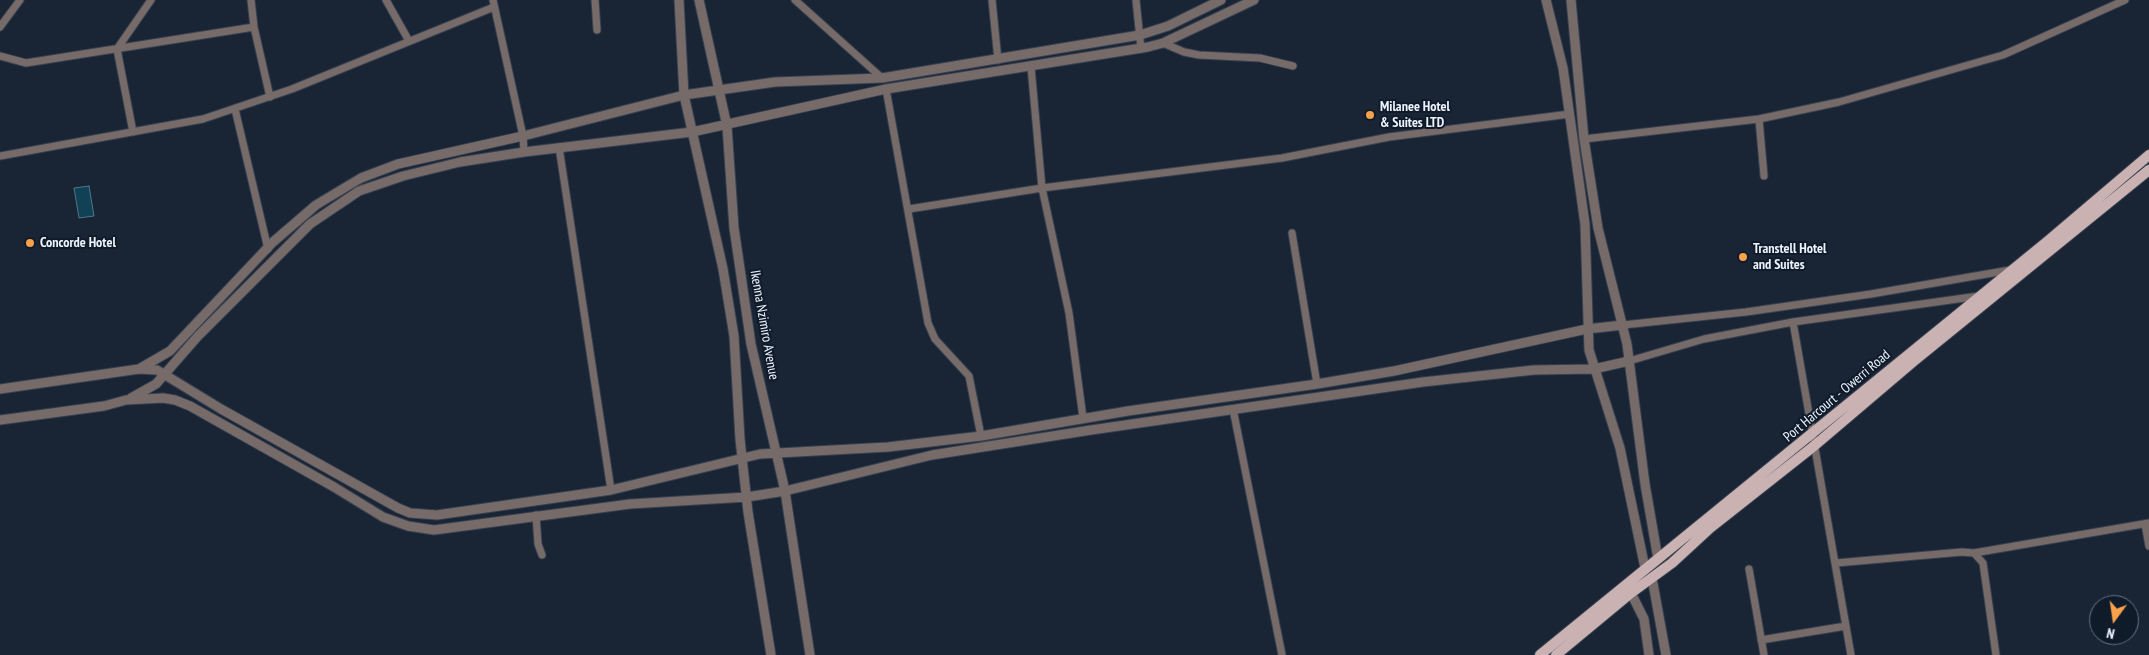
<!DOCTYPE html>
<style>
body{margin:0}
#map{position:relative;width:2149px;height:655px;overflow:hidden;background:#192434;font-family:"PT Sans Narrow",sans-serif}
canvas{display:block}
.north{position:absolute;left:2089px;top:595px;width:50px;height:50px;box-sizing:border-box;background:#101b2a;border:1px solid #68717f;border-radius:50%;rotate:194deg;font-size:14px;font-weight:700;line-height:20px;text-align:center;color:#ecf3fe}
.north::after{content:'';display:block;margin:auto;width:18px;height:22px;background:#f8a14a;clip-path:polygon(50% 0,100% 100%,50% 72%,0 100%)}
</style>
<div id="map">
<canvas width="2149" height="655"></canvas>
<div class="north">N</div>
</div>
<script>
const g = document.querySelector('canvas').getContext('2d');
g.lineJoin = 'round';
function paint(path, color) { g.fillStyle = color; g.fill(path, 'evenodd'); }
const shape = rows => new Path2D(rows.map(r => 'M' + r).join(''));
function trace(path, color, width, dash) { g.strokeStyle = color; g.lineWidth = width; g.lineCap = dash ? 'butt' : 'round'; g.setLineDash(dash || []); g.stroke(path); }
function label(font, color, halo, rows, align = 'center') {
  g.font = font + ' "PT Sans Narrow",sans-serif'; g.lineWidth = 4; g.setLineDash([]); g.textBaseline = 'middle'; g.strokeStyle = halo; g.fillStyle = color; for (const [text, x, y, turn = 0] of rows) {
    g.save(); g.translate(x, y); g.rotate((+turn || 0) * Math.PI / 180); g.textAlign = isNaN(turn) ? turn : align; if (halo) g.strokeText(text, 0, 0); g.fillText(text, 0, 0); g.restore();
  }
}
const water = shape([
 [89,186,94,216,79,218,74,188,89,186]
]);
paint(water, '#104154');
trace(water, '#527687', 1);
const minor = shape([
 [251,0,254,27,270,97],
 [386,0,409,41],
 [493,0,523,136,524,152],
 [595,0,597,30],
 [795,0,882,78],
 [992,0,998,60],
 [1136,0,1141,49],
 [0,27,20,0],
 [1163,43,1184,52,1199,55,1260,58,1293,66],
 [0,56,26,63,254,27],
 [1031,67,1042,188,1069,313,1083,418],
 [886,89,928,323,935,339,969,376,981,436],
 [235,109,268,249],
 [1759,119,1764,176],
 [133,132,117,49,151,0],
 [1584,139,1759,119,1839,102,2003,55,2125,0],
 [559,147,611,490],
 [0,156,203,119,292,89,494,7],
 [909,209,1042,188,1282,158,1389,137,1570,114],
 [1292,233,1317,384],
 [1793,322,1851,655],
 [1623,325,1746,312,1871,294,2010,270],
 [1629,361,1704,339,1793,322,1979,296],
 [1233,409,1282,655],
 [536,515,538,544,542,555],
 [2145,524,2149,546],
 [1974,553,2149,523],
 [1836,563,1962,552,1974,553,1983,563,1996,655],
 [1749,569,1764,655],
 [1761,640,1846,626]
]);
const tertiary = shape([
 [679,0,684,95,723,269,734,336,740,439,748,512,771,655],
 [699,0,727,126,734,228,751,344,785,491,810,655],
 [1546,0,1563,68,1585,224,1589,350,1620,448,1645,568],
 [1571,0,1584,139,1598,228,1627,344,1645,484,1658,559],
 [139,369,170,351,273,242,316,205,361,178,398,164,523,136,684,95,775,82,882,78,1140,35,1168,26,1221,0],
 [0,389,139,369,157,370,221,409,398,508,410,513,437,515,611,490,760,454,888,447,981,436,1128,411,1317,384,1394,371,1587,329,1623,325],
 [131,398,156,384,198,336,310,224,359,191,403,176,460,162,524,152,692,132,886,89,1148,47,1163,43,1254,0],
 [0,420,104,406,126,400,163,398,175,400,190,406,334,487,383,517,408,526,434,530,630,504,747,497,785,491,932,455,1091,430,1423,382,1534,370,1594,369,1629,361],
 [1652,578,1666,655],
 [1631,593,1644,619,1649,655]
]);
const primary = shape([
 [1540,655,2048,241,2149,155],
 [1556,655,1631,593,1672,563,1710,528,1814,446,1914,361,2149,170]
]);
trace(minor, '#374150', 9);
trace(tertiary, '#374150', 11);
trace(primary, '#374150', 12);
trace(minor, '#776b6a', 7);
trace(tertiary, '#776b6a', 9);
trace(primary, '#cbb2b2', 10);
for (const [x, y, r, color] of [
 [1370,115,5,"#f8a14a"],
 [30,243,5,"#f8a14a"],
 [1743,257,5,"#f8a14a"]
]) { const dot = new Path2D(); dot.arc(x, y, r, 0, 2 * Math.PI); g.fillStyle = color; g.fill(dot); trace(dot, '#101b2a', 2); }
label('bold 14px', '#ecf3fe', '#101b2a', [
 ["Milanee Hotel",1380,107],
 ["& Suites LTD",1380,123],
 ["Concorde Hotel",40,243],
 ["Transtell Hotel",1753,249],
 ["and Suites",1753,265]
], 'left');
label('14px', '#ecf3fe', '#101b2a', [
 ["Ikenna Nzimiro Avenue",764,325,80],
 ["Port Harcourt - Owerri Road",1837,396,-40]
]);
</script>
